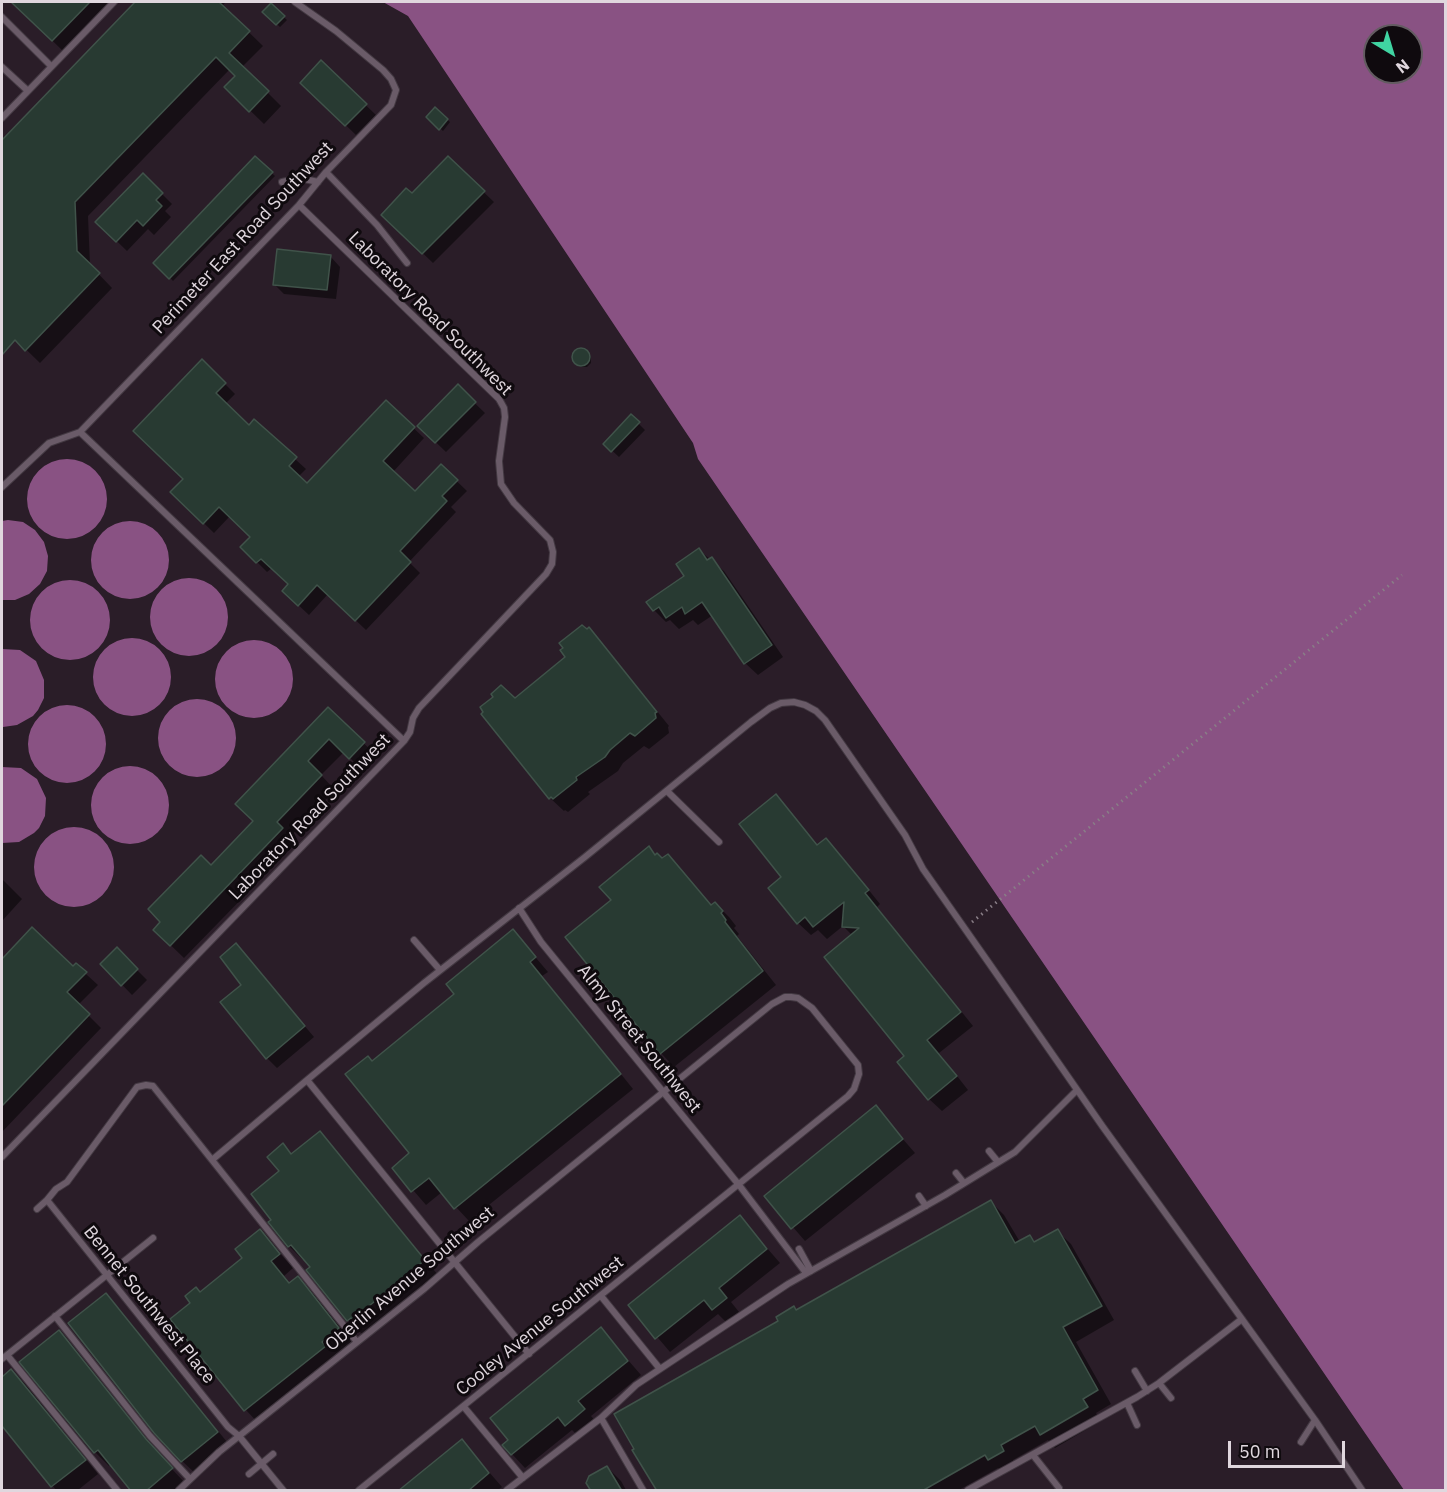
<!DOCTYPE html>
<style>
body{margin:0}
#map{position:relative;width:1447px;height:1492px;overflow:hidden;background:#2a1d28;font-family:"IBM Plex Sans",sans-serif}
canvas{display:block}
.frame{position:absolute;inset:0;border:3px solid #e0d7de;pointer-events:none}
.north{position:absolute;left:1363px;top:24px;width:60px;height:60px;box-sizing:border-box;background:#0f0a0e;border:2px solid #635c61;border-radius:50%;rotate:142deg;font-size:16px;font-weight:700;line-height:24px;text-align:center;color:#e0d7de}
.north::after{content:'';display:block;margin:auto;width:21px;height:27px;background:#40d4a2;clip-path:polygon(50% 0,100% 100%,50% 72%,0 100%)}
.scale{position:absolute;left:1228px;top:1441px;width:117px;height:27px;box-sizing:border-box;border:3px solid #e0d7de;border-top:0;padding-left:8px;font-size:18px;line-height:21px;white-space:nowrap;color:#e0d7de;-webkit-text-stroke:4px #0f0a0e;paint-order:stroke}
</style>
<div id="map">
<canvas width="1447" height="1492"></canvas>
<div class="frame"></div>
<div class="north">N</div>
<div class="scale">50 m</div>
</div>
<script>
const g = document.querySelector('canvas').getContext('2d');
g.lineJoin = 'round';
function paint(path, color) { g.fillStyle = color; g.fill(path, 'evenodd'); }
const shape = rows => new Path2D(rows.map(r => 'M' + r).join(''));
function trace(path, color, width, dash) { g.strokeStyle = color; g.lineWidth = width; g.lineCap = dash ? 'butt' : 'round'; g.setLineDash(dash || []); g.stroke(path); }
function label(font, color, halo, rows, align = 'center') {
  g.font = font + ' "IBM Plex Sans",sans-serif'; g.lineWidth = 6; g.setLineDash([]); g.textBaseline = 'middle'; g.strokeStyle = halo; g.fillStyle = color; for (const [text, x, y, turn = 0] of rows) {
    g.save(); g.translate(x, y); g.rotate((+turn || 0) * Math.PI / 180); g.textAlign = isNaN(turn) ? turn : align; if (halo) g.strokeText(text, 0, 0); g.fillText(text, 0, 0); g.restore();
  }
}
paint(shape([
 [383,2,1445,2,1445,1490,1404,1490,698,459,693,443,408,16],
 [1375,36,1411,36,1411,72,1375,72],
 '27 499a40 40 0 1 1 80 0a40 40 0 1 1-80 0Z',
 [8,520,23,522,35,530,44,542,48,556,47,571,40,584,29,594,15,600,2,600,2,521],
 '91 560a39 39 0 1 1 78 0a39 39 0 1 1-78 0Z',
 '150 617a39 39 0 1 1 78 0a39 39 0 1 1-78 0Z',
 '30 620a40 40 0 1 1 80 0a40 40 0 1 1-80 0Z',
 '93 677a39 39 0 1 1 78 0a39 39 0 1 1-78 0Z',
 '215 679a39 39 0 1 1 78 0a39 39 0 1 1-78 0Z',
 [2,649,20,650,36,661,44,680,44,698,38,710,33,716,17,725,3,727,2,726],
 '158 738a39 39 0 1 1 78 0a39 39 0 1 1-78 0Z',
 '28 744a39 39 0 1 1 78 0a39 39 0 1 1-78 0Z',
 '91 805a39 39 0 1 1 78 0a39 39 0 1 1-78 0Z',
 [2,767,21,768,37,779,46,798,45,816,39,828,34,833,19,842,2,843],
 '34 867a40 40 0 1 1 80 0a40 40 0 1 1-80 0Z'
]), '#895283');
paint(shape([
 [16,2,116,2,66,54,14,3],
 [138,2,226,2,222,6,263,46,242,67,281,106,264,124,226,87,237,76,230,69,88,216,90,265,112,288,40,363,2,326,2,142],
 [271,5,287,20,280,27,264,12],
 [321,62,376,115,356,135,302,83],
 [435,109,450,122,443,131,428,117],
 [255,158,275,176,173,281,156,263],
 [448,158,494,202,433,263,383,215,412,196],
 [143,175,172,204,165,211,171,217,154,235,148,229,127,251,97,222],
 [330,256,340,267,336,299,284,294,274,284],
 [578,350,584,350,591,357,591,363,587,367,581,367,574,360,574,354],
 [202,361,235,394,225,404,249,427,295,459,306,469,298,477,307,485,386,402,424,438,393,472,415,493,441,466,467,491,451,507,456,512,409,562,420,573,366,630,328,594,309,615,294,601,290,585,272,568,267,572,242,547,252,537,230,516,214,533,172,492,185,479],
 [458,387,485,413,446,452,419,426],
 [631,416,645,430,619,457,605,444],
 [699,550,724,571,783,657,758,675,745,663,713,615,698,625,693,620,679,629,670,620,666,622,654,610,686,576],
 [589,629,602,643,669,726,668,727,669,733,649,749,644,746,623,763,618,771,588,792,590,794,568,812,565,810,564,811,550,798,515,700,567,657],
 [328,709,378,757,364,772,344,752,321,775,335,790,290,837,296,843,184,958,155,930,254,821],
 [776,796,819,846,826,840,839,853,880,904,877,907,973,1026,939,1053,968,1090,942,1111,929,1099,907,1056,853,936,843,926,827,939,818,930,811,935,798,923,783,877],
 [649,848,662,860,668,856,712,906,715,903,729,917,736,926,734,928,739,934,737,936,776,985,674,1067,661,1053,613,900],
 [2,879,22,899,2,921],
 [33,929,73,968,76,965,98,985,78,1005,101,1028,2,1132,2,961],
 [513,931,548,972,542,976,633,1089,469,1221,442,1192,426,1205,394,1168,412,1154,372,1062,456,994],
 [236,945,314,1037,277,1068,267,1058,243,985],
 [117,950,147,980,132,995,102,964],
 [875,1107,915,1153,805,1241,766,1196],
 [320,1133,333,1147,438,1275,367,1332,366,1331,362,1334,348,1320,308,1270,312,1268,305,1259,303,1260,289,1246,270,1222,273,1220,281,1172,283,1145,292,1155],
 [991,1202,1004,1215,1020,1242,1029,1237,1036,1243,1057,1231,1071,1244,1114,1320,1076,1342,1111,1404,1096,1413,1101,1421,1055,1448,1048,1440,1013,1460,1017,1466,1003,1473,998,1468,959,1490,659,1490,797,1311],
 [740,1217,780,1263,731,1302,739,1312,727,1323,718,1314,670,1352,630,1305],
 [260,1231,293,1268,284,1276,291,1284,298,1278,312,1292,352,1342,334,1356,338,1360,259,1424,246,1410,172,1319,245,1259],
 [106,1295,119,1308,231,1447,196,1474,182,1461],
 [601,1329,641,1375,591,1416,598,1424,580,1438,572,1430,525,1468,512,1454],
 [59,1331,72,1345,159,1455,185,1483,176,1490,133,1490,111,1464,109,1466,95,1452],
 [11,1371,25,1384,98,1474,78,1490,56,1490,2,1423,2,1379],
 [462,1441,502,1487,498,1490,401,1490],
 [607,1467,621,1481,626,1490,593,1490]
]), '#0007');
const building = shape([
 [11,2,90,2,52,41,11,2],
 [135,2,219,2,250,31,229,53,269,91,249,112,224,87,235,76,216,57,75,202,77,251,100,273,25,351,15,340,2,355,2,140,135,2],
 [271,3,285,16,276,25,262,12,271,3],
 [321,60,367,104,345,126,300,83,321,60],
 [435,107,448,119,439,130,426,117,435,107],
 [255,156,273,172,169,279,153,263,255,156],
 [448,156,485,191,422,254,381,215,406,188,412,193,448,156],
 [143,173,163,193,156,200,162,206,143,226,137,220,116,242,95,222,143,173],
 [277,249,331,255,327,290,273,285,277,249],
 '572 357a9 9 0 1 1 18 0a9 9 0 1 1-18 0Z',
 [202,359,226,383,216,393,249,425,254,419,297,457,289,466,307,483,386,400,415,427,383,461,415,491,441,464,458,480,442,496,447,501,400,551,411,562,355,621,317,585,298,606,282,591,288,584,261,559,256,563,240,547,250,537,219,507,203,524,170,492,183,479,133,431,202,359],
 [458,384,476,402,435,443,417,426,458,384],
 [631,414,640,422,611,452,603,444,631,414],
 [699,548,707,560,712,557,772,645,744,664,702,602,685,614,682,607,666,618,659,607,653,611,646,602,684,576,676,564,699,548],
 [582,625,587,629,589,627,657,712,655,713,656,718,635,736,630,733,610,750,605,757,576,777,577,780,553,799,551,797,549,799,481,714,483,712,480,707,493,697,491,694,501,685,515,698,565,657,560,650,563,648,559,643,582,625],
 [328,707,365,742,349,759,329,739,308,761,322,775,277,822,283,828,170,946,153,930,160,922,148,909,201,855,211,865,253,821,235,804,328,707],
 [776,794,817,845,826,838,869,890,865,893,961,1012,927,1040,957,1076,928,1100,897,1062,904,1056,824,957,859,928,842,927,844,902,813,927,805,917,797,924,768,888,781,877,739,824,776,794],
 [649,846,655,855,657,853,662,858,668,854,711,905,715,902,723,911,721,913,726,920,725,922,763,971,660,1054,565,937,611,900,599,887,649,846],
 [32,927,73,966,76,963,87,972,67,992,90,1014,2,1106,2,959,32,927],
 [513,929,536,957,530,962,621,1074,454,1209,429,1178,411,1192,392,1168,409,1153,345,1074,368,1056,372,1061,454,994,446,984,513,929],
 [236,943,305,1026,266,1059,220,1002,241,985,220,957,236,943],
 [117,947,138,969,121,986,100,964,117,947],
 [876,1105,903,1139,791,1229,764,1196,876,1105],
 [320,1131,425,1260,352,1320,351,1318,347,1321,306,1270,310,1267,291,1245,288,1247,268,1222,271,1220,251,1194,279,1171,267,1157,283,1143,291,1154,320,1131],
 [991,1200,1015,1243,1030,1235,1034,1242,1058,1229,1102,1306,1063,1327,1098,1390,1083,1399,1088,1407,1040,1435,1035,1426,1001,1445,1004,1451,988,1460,985,1455,922,1491,657,1491,632,1450,634,1449,614,1414,778,1321,776,1317,794,1306,796,1310,991,1200],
 [740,1215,767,1249,719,1288,727,1298,712,1310,704,1300,655,1339,628,1305,740,1215],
 [260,1229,280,1254,271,1261,289,1283,298,1276,339,1328,322,1342,326,1346,244,1411,170,1319,190,1303,185,1296,196,1287,200,1292,242,1258,235,1249,260,1229],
 [106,1293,218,1432,181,1462,154,1433,68,1323,106,1293],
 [601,1327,628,1361,578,1401,585,1409,565,1426,558,1417,511,1455,502,1445,508,1440,490,1418,601,1327],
 [59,1330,146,1439,173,1468,146,1491,131,1491,98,1450,94,1453,19,1362,59,1330],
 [11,1369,86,1460,51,1487,2,1426,2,1377,11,1369],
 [462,1439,489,1473,468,1491,398,1491,462,1439],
 [607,1466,622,1491,591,1491,586,1483,589,1476,607,1466]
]);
paint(building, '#283a32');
trace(building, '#40534a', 1.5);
const lane = shape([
 [2,17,51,66],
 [2,67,28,91],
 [2,118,114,2],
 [326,172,377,225,407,263],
 [282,182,300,178,318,182],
 [80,432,404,741],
 [2,487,49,443,80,432,299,205,326,172,391,105,396,90,391,79,383,70,336,31,295,2],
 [667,791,719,842],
 [519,908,541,942,739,1185,806,1273],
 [414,940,440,970],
 [307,1080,212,1160,357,1342],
 [989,1151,998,1162],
 [2,1157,404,741,410,732,413,718,419,708,546,574,552,564,553,552,550,540,514,503,501,484,499,461,505,417,504,408,499,399,299,205],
 [956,1173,964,1183],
 [919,1196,926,1206],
 [47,1200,56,1189,67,1182,137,1087,146,1085,153,1086,212,1160],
 [37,1209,47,1200,228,1427,239,1436,283,1490],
 [799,1249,811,1271],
 [601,1296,660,1369],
 [55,1316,150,1436,190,1479],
 [529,1354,307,1080,424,983,585,857,751,722,770,708,781,703,794,702,805,705,816,711,825,720,905,835,923,869,991,966,1103,1127,1315,1420,1362,1490],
 [7,1355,117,1490],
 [2,1359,153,1238],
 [1135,1371,1147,1391],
 [1159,1383,1171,1398],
 [1127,1403,1137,1425],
 [464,1407,523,1478],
 [601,1418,643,1490],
 [1301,1442,1315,1420],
 [1033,1455,1059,1488],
 [249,1474,273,1454],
 [179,1490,219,1452,424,1289,478,1242,772,1004,785,997,791,997,798,998,812,1008,858,1065,859,1074,854,1089,848,1096,359,1490],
 [507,1490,601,1418,636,1385,788,1284,945,1195,1015,1152,1077,1090],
 [968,1490,1137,1397,1159,1383,1242,1319]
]);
trace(lane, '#433942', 8);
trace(shape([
 [972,922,1402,575]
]), '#897e87', 3, [1.5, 4.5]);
trace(lane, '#6a5b68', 6);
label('18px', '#e0d7de', '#0f0a0e', [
 ["Perimeter East Road Southwest",243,238,-47],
 ["Laboratory Road Southwest",430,314,45],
 ["Laboratory Road Southwest",310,817,-46],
 ["Almy Street Southwest",639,1039,51],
 ["Oberlin Avenue Southwest",410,1279,-40],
 ["Bennet Southwest Place",149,1305,51],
 ["Cooley Avenue Southwest",540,1326,-39]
]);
</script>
